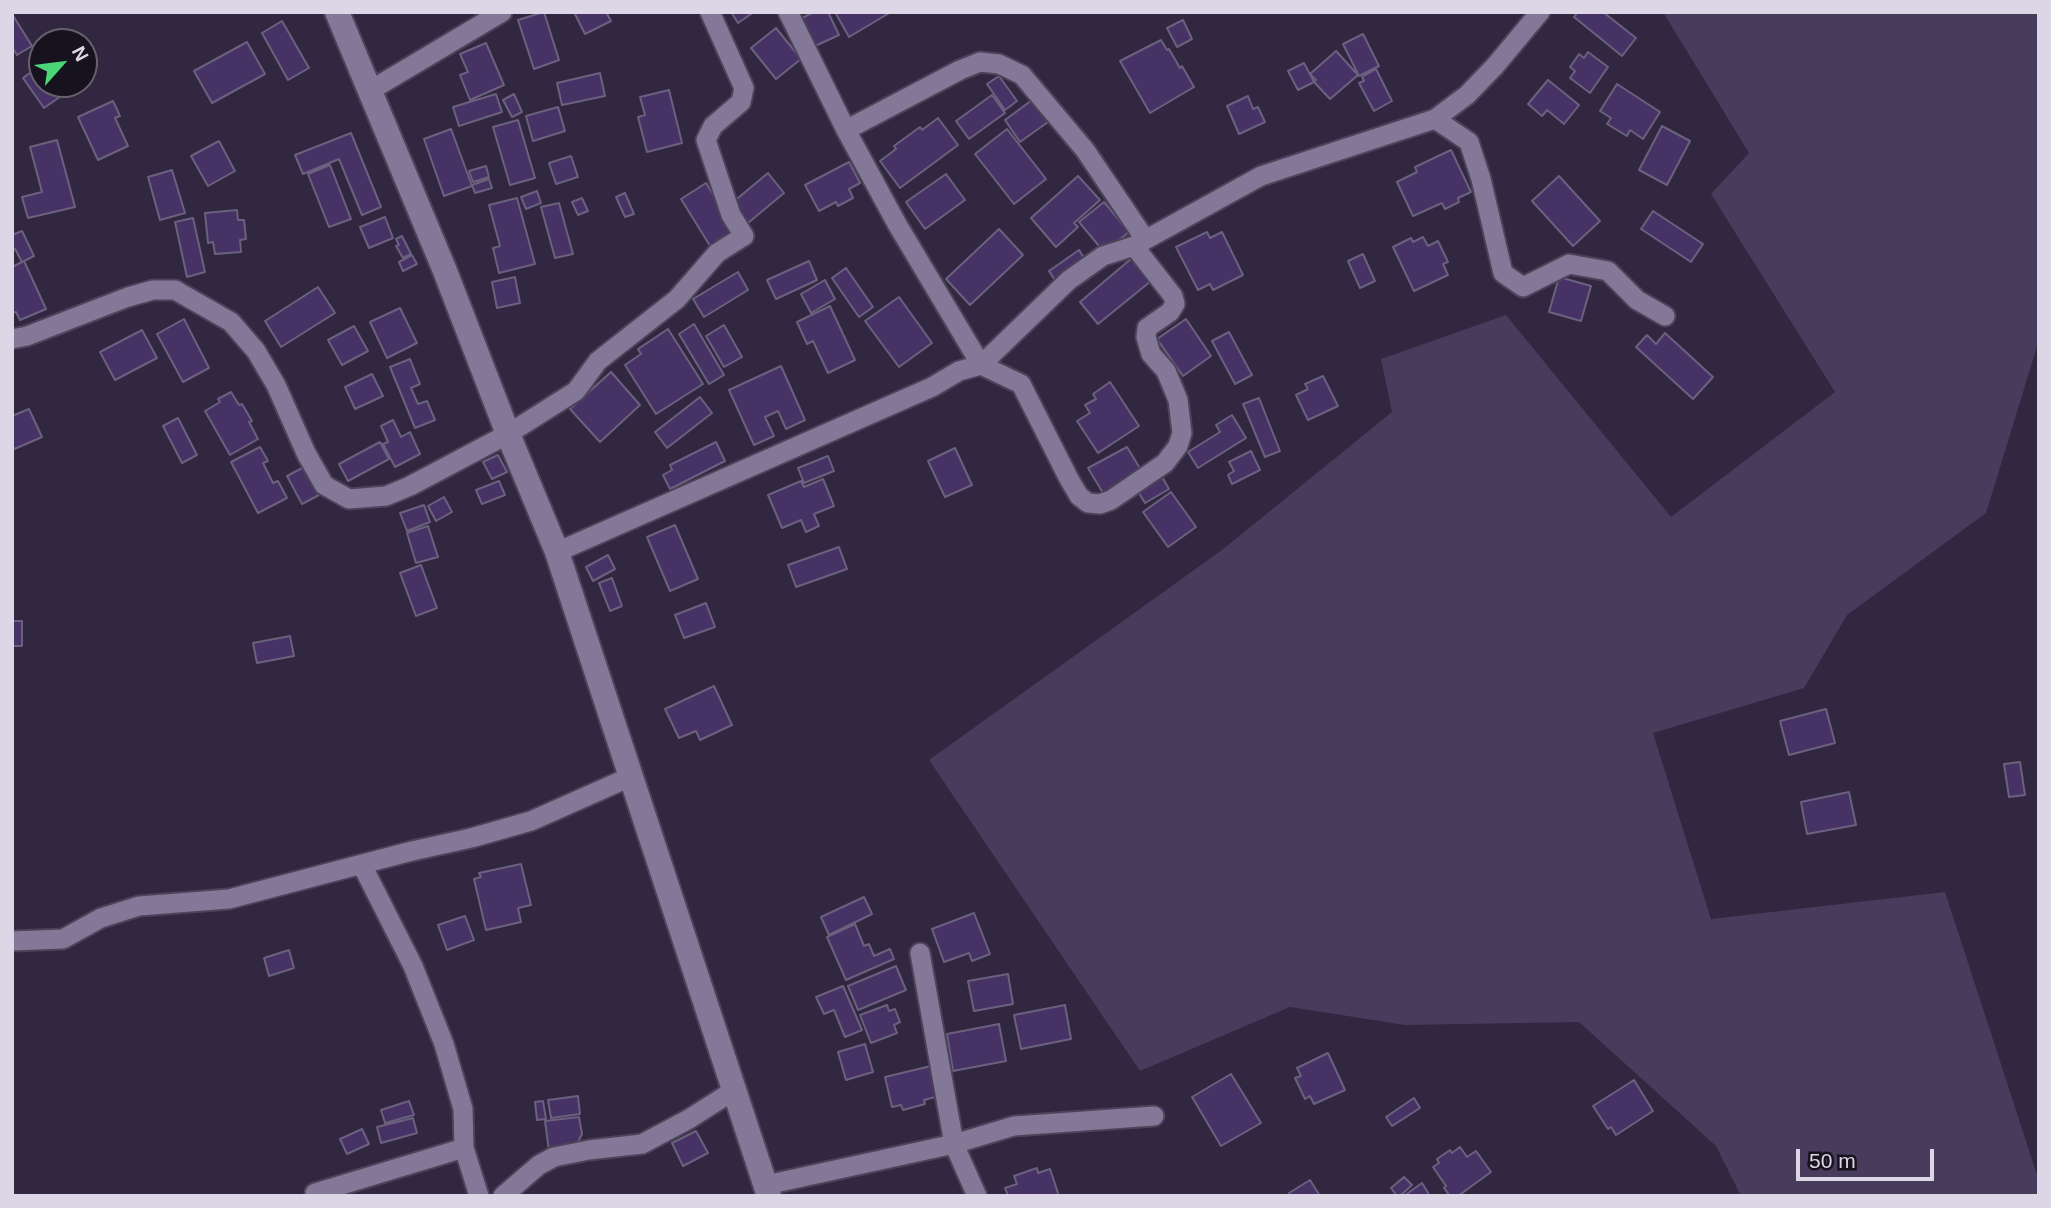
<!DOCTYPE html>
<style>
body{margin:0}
#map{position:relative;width:2051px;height:1208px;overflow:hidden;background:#312741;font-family:Helvetica,sans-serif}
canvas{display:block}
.frame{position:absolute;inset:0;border:14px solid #dcd6e7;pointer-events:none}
.north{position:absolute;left:28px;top:28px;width:70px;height:70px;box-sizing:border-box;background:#17131e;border:2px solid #66616e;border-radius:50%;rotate:62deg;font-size:19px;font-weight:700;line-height:28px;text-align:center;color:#dcd6e7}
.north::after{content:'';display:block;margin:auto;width:24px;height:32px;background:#4ad677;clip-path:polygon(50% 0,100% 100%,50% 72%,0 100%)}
.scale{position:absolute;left:1796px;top:1149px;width:138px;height:32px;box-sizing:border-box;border:4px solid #dcd6e7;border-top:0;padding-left:9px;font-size:21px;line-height:24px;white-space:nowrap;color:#dcd6e7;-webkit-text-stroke:5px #17131e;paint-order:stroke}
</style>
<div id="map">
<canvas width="2051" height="1208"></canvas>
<div class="frame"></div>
<div class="north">N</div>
<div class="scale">50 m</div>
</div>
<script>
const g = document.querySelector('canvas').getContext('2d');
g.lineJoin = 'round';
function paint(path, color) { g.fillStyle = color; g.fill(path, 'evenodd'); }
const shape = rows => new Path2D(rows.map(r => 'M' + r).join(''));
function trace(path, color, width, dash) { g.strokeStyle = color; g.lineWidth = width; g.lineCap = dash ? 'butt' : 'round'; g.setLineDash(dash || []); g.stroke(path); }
paint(shape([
 [1663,12,2039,12,2039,340,1986,513,1847,615,1804,688,1653,733,1711,919,1945,892,2039,1181,2039,1196,1741,1196,1716,1146,1579,1022,1405,1025,1290,1007,1140,1071,929,760,1222,550,1392,412,1381,359,1506,315,1671,517,1835,392,1711,194,1749,153]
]), '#473c5b');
const building = shape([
 [544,12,559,60,534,69,518,20,544,12],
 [574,12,606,12,611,21,585,34,574,12],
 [731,12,754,12,738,23,731,12],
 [814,12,828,12,839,35,815,46,802,18,814,12],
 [835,12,891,12,849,37,835,12],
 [1578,12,1603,12,1636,38,1622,56,1574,17,1578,12],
 [12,14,32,46,17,55,12,47,12,14],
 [1183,20,1192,39,1177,47,1167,28,1183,20],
 [282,21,309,68,288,80,262,33,282,21],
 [776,28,801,59,776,79,751,48,776,28],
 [1363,34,1379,66,1359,76,1343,44,1363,34],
 [1161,40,1167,50,1169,49,1180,68,1182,66,1194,87,1150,113,1120,61,1161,40],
 [247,42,265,74,212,103,194,71,247,42],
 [486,43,504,85,470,100,460,75,468,72,460,54,486,43],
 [1336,51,1358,75,1330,99,1314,82,1316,80,1310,74,1336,51],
 [1588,52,1608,67,1590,93,1570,78,1575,71,1570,67,1579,54,1584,58,1588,52],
 [1304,63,1314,82,1298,90,1288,71,1304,63],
 [42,64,42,84,57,84,64,94,44,108,23,78,42,64],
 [1376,69,1392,101,1374,111,1359,83,1364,81,1362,77,1376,69],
 [600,73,605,96,562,105,557,83,600,73],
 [999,76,1017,101,1005,110,987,84,999,76],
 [1548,80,1579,105,1564,124,1547,110,1542,116,1528,104,1548,80],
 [1617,84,1660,112,1643,139,1630,130,1627,136,1607,124,1611,118,1600,111,1617,84],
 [669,90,682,143,647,152,638,117,645,115,640,97,669,90],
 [496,94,502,112,459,126,453,107,496,94],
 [514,94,522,112,512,117,503,100,514,94],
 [992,95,1005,113,969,139,956,121,992,95],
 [1248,96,1253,109,1258,107,1265,122,1239,134,1227,106,1248,96],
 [1032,100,1048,122,1020,142,1005,120,1032,100],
 [113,101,120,116,115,118,128,146,98,160,78,117,113,101],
 [558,107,565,131,533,141,526,116,558,107],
 [938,118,958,145,900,188,880,161,896,149,894,146,920,127,922,130,938,118],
 [518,120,535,178,510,185,493,127,518,120],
 [1662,126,1690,141,1667,185,1639,170,1662,126],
 [451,129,472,186,444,196,424,139,451,129],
 [1007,129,1046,179,1014,204,975,154,1007,129],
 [351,133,381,207,362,215,339,159,303,174,295,155,351,133],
 [57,140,75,207,28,218,22,197,42,192,30,147,57,140],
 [219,141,235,171,208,186,191,156,219,141],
 [1451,150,1471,192,1458,198,1459,202,1445,209,1442,203,1413,216,1397,182,1417,172,1415,167,1451,150],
 [571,156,578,177,556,184,549,163,571,156],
 [849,162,860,183,849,189,853,198,838,206,836,202,819,211,805,185,849,162],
 [330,165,351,219,329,227,308,174,330,165],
 [486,166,489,177,473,182,469,171,486,166],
 [172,170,185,213,160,220,148,177,172,170],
 [768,173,784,193,748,223,732,203,768,173],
 [946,174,965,200,925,229,906,202,946,174],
 [1078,176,1100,200,1074,223,1078,227,1056,247,1031,218,1078,176],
 [1559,176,1600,221,1573,246,1532,201,1559,176],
 [489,179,492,188,475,193,472,185,489,179],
 [706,183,737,233,712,249,681,199,706,183],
 [537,191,541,203,526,209,521,197,537,191],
 [625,193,634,214,625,217,616,197,625,193],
 [517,198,535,264,499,273,493,248,500,246,489,205,517,198],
 [582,198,588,211,578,215,572,202,582,198],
 [1104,202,1129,232,1104,252,1079,222,1104,202],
 [559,203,573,254,555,258,541,207,559,203],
 [237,210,238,220,244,220,246,239,240,240,241,252,215,254,213,242,208,243,205,213,237,210],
 [1653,211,1703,244,1691,262,1641,229,1653,211],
 [385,217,393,238,369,248,360,227,385,217],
 [193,218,205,272,187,277,175,222,193,218],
 [999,229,1023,255,970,305,946,279,999,229],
 [22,231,34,256,22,262,15,249,12,250,12,235,22,231],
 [1207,232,1210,238,1222,232,1243,275,1213,290,1210,284,1198,290,1176,247,1207,232],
 [402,236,411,254,403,258,396,246,399,245,396,239,402,236],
 [1423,237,1428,246,1438,241,1448,262,1443,264,1448,275,1414,291,1393,247,1411,238,1413,242,1423,237],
 [1079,250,1088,264,1058,285,1049,271,1079,250],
 [1363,254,1375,281,1360,288,1348,261,1363,254],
 [412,255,417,264,403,271,399,262,412,255],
 [1132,258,1151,281,1098,324,1080,302,1132,258],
 [24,261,46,309,20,320,16,312,12,313,12,267,24,261],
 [809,261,817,280,776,299,767,280,809,261],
 [846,268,873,307,859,317,832,278,846,268],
 [738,272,748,290,704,317,693,299,738,272],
 [515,277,520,303,497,308,492,282,515,277],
 [1559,277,1591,286,1581,321,1549,312,1559,277],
 [825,280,835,299,811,313,801,294,825,280],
 [318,287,335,313,281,347,265,321,318,287],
 [899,297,932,343,899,367,865,321,899,297],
 [830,306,855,360,828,373,813,341,807,344,797,322,830,306],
 [400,308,417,343,387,358,370,322,400,308],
 [184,319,209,368,183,382,157,334,184,319],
 [1186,319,1211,356,1183,376,1157,339,1186,319],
 [694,324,724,375,709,384,679,334,694,324],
 [724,325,742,357,724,367,706,336,724,325],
 [354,326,368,351,342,365,328,340,354,326],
 [668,329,703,384,656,414,625,365,641,354,638,349,668,329],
 [142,330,157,358,115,380,100,352,142,330],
 [1229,332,1252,375,1235,384,1212,341,1229,332],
 [1665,333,1713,377,1693,399,1636,347,1647,335,1656,344,1665,333],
 [410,359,420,384,411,388,418,404,427,401,435,420,415,428,390,367,410,359],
 [781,366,805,420,786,429,778,411,765,417,774,436,754,445,729,390,781,366],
 [611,372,640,405,600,442,570,409,611,372],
 [372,374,383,396,355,409,345,387,372,374],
 [1323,376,1338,406,1308,420,1296,395,1308,389,1305,384,1323,376],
 [1110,382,1139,426,1098,453,1077,421,1090,413,1085,405,1096,399,1093,394,1110,382],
 [231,392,239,405,242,404,252,421,249,422,258,439,230,455,205,411,220,402,218,399,231,392],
 [700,397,712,413,667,448,655,432,700,397],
 [1259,398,1280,451,1265,457,1243,404,1259,398],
 [29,409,42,437,12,450,12,416,29,409],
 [1232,415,1246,438,1198,468,1188,452,1220,432,1216,425,1232,415],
 [178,418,197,455,182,463,163,426,178,418],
 [393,420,401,437,410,432,420,454,395,467,383,444,388,442,381,426,393,420],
 [380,442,389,459,348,481,339,464,380,442],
 [716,442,725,461,670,489,663,475,672,470,670,465,716,442],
 [260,447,268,461,263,463,273,483,278,481,287,498,258,513,231,462,260,447],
 [1127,447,1141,470,1103,493,1088,468,1127,447],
 [955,448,972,485,945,497,928,461,955,448],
 [1251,451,1260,470,1232,484,1228,475,1234,471,1229,462,1251,451],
 [498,455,507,472,492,479,483,462,498,455],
 [828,456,834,471,804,483,798,468,828,456],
 [304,467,319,495,302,504,287,476,304,467],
 [1161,475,1169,489,1145,503,1137,490,1161,475],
 [823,479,834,506,814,514,819,526,806,532,801,520,782,528,768,495,801,481,804,487,823,479],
 [499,481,505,495,482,504,476,490,499,481],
 [1171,492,1196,527,1168,547,1143,512,1171,492],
 [444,497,452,512,436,521,428,506,444,497],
 [424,505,430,522,407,531,400,513,424,505],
 [675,525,698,579,670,591,647,537,675,525],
 [428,526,438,557,416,563,407,533,428,526],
 [839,547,847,569,796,587,788,565,839,547],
 [608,555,615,569,593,581,586,567,608,555],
 [421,565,437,608,416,616,400,573,421,565],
 [612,578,622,606,610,611,599,583,612,578],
 [706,603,715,627,684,638,675,615,706,603],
 [12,621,22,621,22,646,12,646,12,674,12,621],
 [290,636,294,656,257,663,253,643,290,636],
 [714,686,732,725,700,740,696,731,679,738,665,709,714,686],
 [1826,709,1835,743,1789,755,1780,721,1826,709],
 [2020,762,2025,795,2009,797,2004,764,2020,762],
 [1849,792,1856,825,1807,834,1801,802,1849,792],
 [521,864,531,905,518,908,521,922,486,930,474,879,481,877,479,873,521,864],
 [864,897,872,914,829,935,821,917,864,897],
 [974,913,990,954,972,961,969,953,944,962,932,929,974,913],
 [465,916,474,940,447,950,438,925,465,916],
 [855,924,864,946,869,944,874,956,890,949,894,959,846,980,827,937,855,924],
 [289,950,294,968,269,976,264,958,289,950],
 [896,966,906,990,858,1010,848,986,896,966],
 [1008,974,1013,1004,974,1011,968,981,1008,974],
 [843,986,862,1030,845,1037,834,1010,824,1014,816,997,843,986],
 [887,1005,889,1011,895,1009,900,1022,894,1025,897,1033,871,1043,860,1015,887,1005],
 [1065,1005,1071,1039,1021,1049,1014,1015,1065,1005],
 [999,1024,1006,1061,953,1071,947,1034,999,1024],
 [865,1044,873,1072,846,1080,838,1052,865,1044],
 [1328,1053,1345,1090,1314,1104,1310,1096,1305,1099,1295,1078,1301,1076,1297,1068,1328,1053],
 [931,1066,939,1096,924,1100,925,1104,903,1110,901,1105,892,1107,885,1077,931,1066],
 [1231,1074,1261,1123,1221,1146,1192,1097,1231,1074],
 [1634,1080,1653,1111,1616,1135,1611,1127,1608,1129,1593,1106,1634,1080],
 [578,1096,580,1114,551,1118,548,1100,578,1096],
 [1414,1098,1420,1108,1392,1126,1386,1117,1414,1098],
 [409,1101,414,1115,385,1123,381,1110,409,1101],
 [543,1101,546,1119,537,1120,535,1102,543,1101],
 [579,1117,582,1134,577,1144,549,1151,545,1121,579,1117],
 [413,1118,417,1133,381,1143,377,1127,413,1118],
 [362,1129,369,1144,347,1154,340,1139,362,1129],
 [696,1131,708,1153,683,1166,672,1143,696,1131],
 [1460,1147,1467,1157,1476,1151,1491,1172,1458,1196,1450,1196,1444,1188,1446,1186,1433,1167,1439,1163,1437,1159,1450,1150,1452,1153,1460,1147],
 [1037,1168,1038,1173,1050,1169,1059,1196,1008,1196,1005,1188,1017,1184,1014,1176,1037,1168],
 [1404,1177,1412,1185,1400,1196,1397,1196,1391,1188,1404,1177],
 [1310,1180,1320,1196,1290,1196,1289,1193,1310,1180],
 [1422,1183,1430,1196,1404,1196,1422,1183]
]);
paint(building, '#463264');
trace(building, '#6b617f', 2);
const minor = shape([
 [788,12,846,130,897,224,981,365,1021,384,1069,479,1079,496,1088,503,1100,504,1111,500,1165,463,1178,446,1182,433,1178,400,1166,371,1151,354,1146,337,1147,328,1170,312,1175,304,1173,296,1134,246],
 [371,90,502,12],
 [1435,119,1469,142,1481,179,1503,273,1523,287,1569,264,1608,271,1637,300,1665,316],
 [846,130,960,70,980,62,999,64,1022,75,1085,150,1145,239],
 [12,339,27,336,128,297,153,290,175,290,231,322,256,351,276,385,306,453,324,485,349,499,386,496,410,486,508,434,576,391,598,361,677,299,717,253,744,236,731,215,706,140,713,126,741,102,744,88,710,12],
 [557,552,932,387,959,371,981,365,1069,280,1103,256,1134,246,1261,176,1435,119,1467,95,1495,66,1540,12],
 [362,865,413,966,444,1044,463,1109,464,1148,479,1196],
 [12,941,63,939,101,918,139,906,229,899,412,851,471,838,531,821,630,777],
 [920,953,954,1144,977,1196],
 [766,1185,954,1144,1014,1126,1154,1116],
 [315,1193,464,1148],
 [503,1196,539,1165,554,1157,589,1150,642,1144,689,1119,736,1089]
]);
const tertiary = shape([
 [337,12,445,271,508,434,557,552,769,1196]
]);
trace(minor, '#4c4359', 23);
trace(tertiary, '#4c4359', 28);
trace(minor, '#837897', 19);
trace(tertiary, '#837897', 24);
</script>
